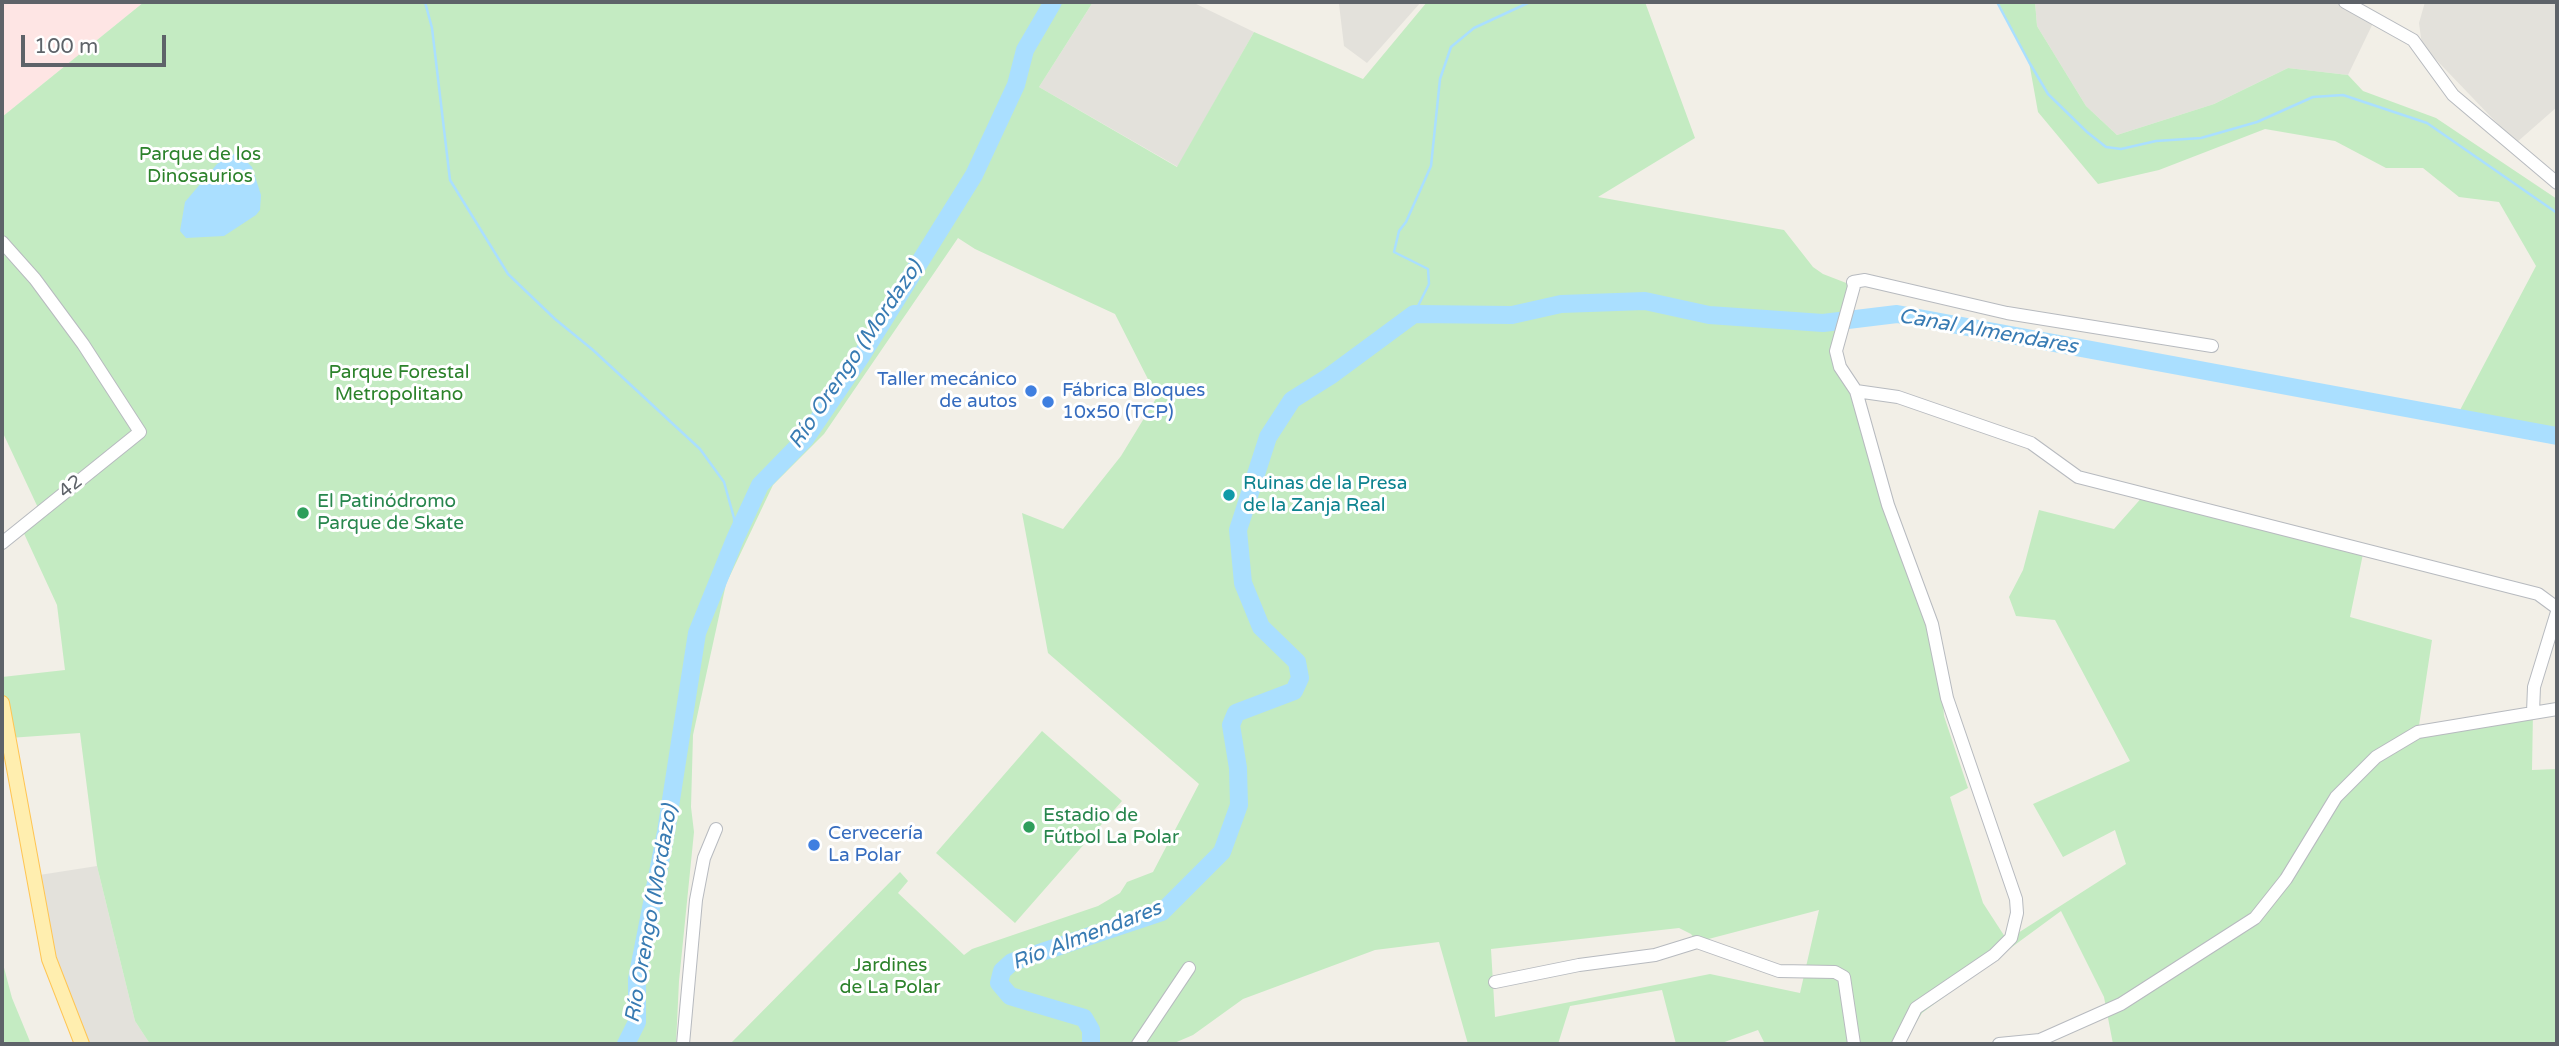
<!DOCTYPE html>
<meta charset="utf-8">
<style>
body{margin:0}
#map{position:relative;width:2559px;height:1046px;overflow:hidden;background:#f2efe7;font-family:"Varela Round",sans-serif}
canvas{display:block}
.frame{position:absolute;inset:0;border:4px solid #5e6369;pointer-events:none}
.scale{position:absolute;left:21px;top:35px;width:145px;height:32px;box-sizing:border-box;border:4px solid #5e6369;border-top:0;padding-left:9px;font-size:21px;line-height:24px;white-space:nowrap;color:#5e6369;-webkit-text-stroke:5px #fff;paint-order:stroke}
</style>
<div id="map">
<canvas width="2559" height="1046"></canvas>
<div class="frame"></div>
<div class="scale">100 m</div>
</div>
<script>
const g = document.querySelector('canvas').getContext('2d');
g.lineJoin = 'round';
function paint(path, color) { g.fillStyle = color; g.fill(path, 'evenodd'); }
const shape = rows => new Path2D(rows.map(r => 'M' + r).join(''));
function trace(path, color, width, dash) { g.strokeStyle = color; g.lineWidth = width; g.lineCap = dash ? 'butt' : 'round'; g.setLineDash(dash || []); g.stroke(path); }
function label(font, color, halo, rows, align = 'center') {
  g.font = font + ' "Varela Round",sans-serif'; g.lineWidth = 6; g.setLineDash([]); g.textBaseline = 'middle'; g.strokeStyle = halo; g.fillStyle = color; for (const [text, x, y, turn = 0] of rows) {
    g.save(); g.translate(x, y); g.rotate((+turn || 0) * Math.PI / 180); g.textAlign = isNaN(turn) ? turn : align; if (halo) g.strokeText(text, 0, 0); g.fillText(text, 0, 0); g.restore();
  }
}
paint(shape([
 [1093,2,1192,2,1254,32,1178,167,1039,87],
 [1316,2,1421,2,1367,63,1344,46,1339,4],
 [2035,2,2345,2,2375,19,2348,75,2288,68,2214,104,2117,135,2086,106,2037,26],
 [2425,2,2557,2,2557,107,2516,143,2422,45,2419,23],
 [97,866,135,1021,150,1044,85,1044,61,993,33,876]
]), '#e3e1db');
paint(shape([
 [2,2,144,2,2,117]
]), '#fee5e4');
paint(shape([
 [144,2,1093,2,1039,87,1177,167,1254,32,1363,79,1427,2,1645,2,1695,138,1598,197,1784,230,1813,267,1823,274,1854,286,1836,351,1940,666,1944,716,1968,788,1950,797,1983,903,2007,940,2126,864,2115,830,2063,857,2033,804,2130,761,2055,620,2016,616,2009,597,2023,570,2039,510,2114,529,2144,495,2364,549,2350,617,2432,640,2418,732,2533,712,2532,770,2557,769,2557,1044,2113,1044,2104,997,2061,911,1922,1013,1903,1044,1765,1044,1758,1030,1719,1044,1676,1044,1662,990,1570,1006,1558,1044,1468,1044,1439,942,1375,950,1243,999,1193,1035,1172,1044,730,1044,900,872,908,881,898,893,964,955,972,949,1098,906,1120,893,1127,882,1153,872,1199,784,1048,653,1022,513,1063,529,1121,456,1157,397,1115,314,975,249,958,238,824,434,773,485,726,584,693,735,691,807,694,832,679,981,676,1044,150,1044,135,1021,97,866,80,733,9,738,2,700,2,677,65,670,57,605,21,527,40,512,2,431,2,117],
 [1819,910,1800,993,1710,974,1495,1017,1491,949,1679,928,1691,934,1697,942],
 [1998,2,2035,2,2037,26,2086,106,2117,135,2214,104,2288,68,2348,75,2363,91,2436,118,2557,199,2557,431,2459,412,2536,266,2499,202,2459,197,2423,168,2386,168,2335,141,2265,129,2159,170,2098,184,2038,112,2029,62],
 [1042,731,1122,801,1015,923,936,853],
 [2,960,12,998,31,1044,2,1044]
]), '#c4ebc2');
paint(shape([
 [233,154,244,159,252,167,261,195,260,210,256,215,224,236,186,238,180,231,185,202,217,164]
]), '#aadfff');
trace(shape([
 [425,2,432,28,450,180,508,274,555,319,593,350,700,449,724,482,734,518,735,539],
 [1997,2,2029,62,2048,94,2087,132,2106,147,2121,149,2156,141,2201,138,2257,122,2313,97,2343,95,2427,123,2557,213],
 [1414,314,1429,284,1428,269,1394,252,1399,231,1406,222,1431,166,1440,79,1451,47,1474,28,1530,2]
]), '#aadfff', 2.5);
trace(shape([
 [626,1044,637,1022,637,979,666,832,697,633,735,539,760,485,805,439,860,358,974,175,1016,85,1025,50,1053,2],
 [1091,1044,1091,1030,1084,1018,1010,996,999,983,1002,971,1012,962,1162,912,1222,852,1239,805,1238,768,1231,725,1236,713,1294,691,1300,678,1297,662,1261,627,1243,583,1238,530,1268,437,1292,400,1330,376,1414,314,1512,315,1561,304,1645,301,1709,315,1823,323,1897,314,2557,436]
]), '#aadfff', 18);
const minor = shape([
 [2345,2,2413,40,2453,95,2557,183],
 [2,242,35,279,83,344,140,432,2,543],
 [1856,391,1898,397,2031,443,2078,477,2538,594,2557,608],
 [2533,712,2534,687,2557,612],
 [1495,982,1579,965,1655,955,1697,942,1779,971,1835,972,1844,977,1854,1044],
 [683,1044,696,900,704,858,716,829],
 [1138,1044,1189,968],
 [1898,1044,1916,1008,1994,955,2011,938,2017,913,2016,899,1947,698,1932,624,1888,505,1856,391,1840,367,1836,351,1854,286,1853,282,1865,280,2007,313,2212,346],
 [1999,1044,2040,1040,2121,1004,2255,918,2286,879,2336,797,2376,757,2418,732,2557,709]
]);
const major = shape([
 [2,703,49,959,82,1044]
]);
trace(minor, '#b7babf', 14);
trace(major, '#ffc553', 16);
trace(minor, '#fff', 12);
trace(major, '#ffeeaf', 14);
for (const [x, y, r, color] of [
 [1031,391,7,"#3f7fe0"],
 [1048,402,7,"#3f7fe0"],
 [1229,495,7,"#0f9aa8"],
 [303,513,7,"#2e9e5b"],
 [1029,827,7,"#2e9e5b"],
 [814,845,7,"#3f7fe0"]
]) { const dot = new Path2D(); dot.arc(x, y, r, 0, 2 * Math.PI); g.fillStyle = color; g.fill(dot); trace(dot, '#fff', 2.5); }
label('19px', '#2c822b', '#fff', [
 ["Parque de los",200,155],
 ["Dinosaurios",200,177],
 ["Parque Forestal",399,373],
 ["Metropolitano",399,395],
 ["Jardines",890,966],
 ["de La Polar",890,988]
]);
label('19px', '#366cbe', '#fff', [
 ["Taller mecánico",1017,380,"right"],
 ["de autos",1017,402,"right"],
 ["Fábrica Bloques",1062,391],
 ["10x50 (TCP)",1062,413],
 ["Cervecería",828,834],
 ["La Polar",828,856]
], 'left');
label('19px', '#0d838f', '#fff', [
 ["Ruinas de la Presa",1243,484],
 ["de la Zanja Real",1243,506]
], 'left');
label('19px', '#5e6369', '#fff', [
 ["42",71,487,-39]
]);
label('19px', '#27864d', '#fff', [
 ["El Patinódromo",317,502],
 ["Parque de Skate",317,524],
 ["Estadio de",1043,816],
 ["Fútbol La Polar",1043,838]
], 'left');
label('italic 21px', '#387bb3', '#fff', [
 ["Canal Almendares",1988,332,10],
 ["Río Orengo (Mordazo)",856,355,-56],
 ["Río Orengo (Mordazo)",652,914,-80],
 ["Río Almendares",1087,936,-21]
]);
</script>
